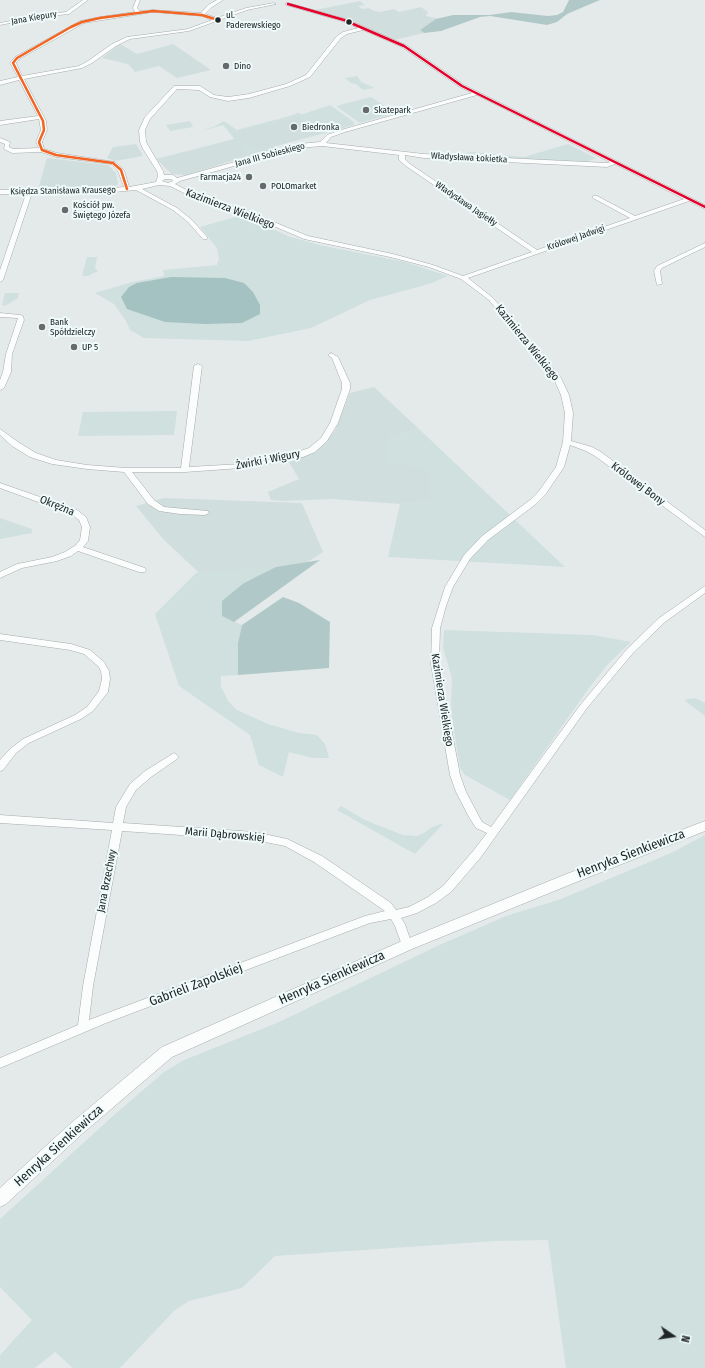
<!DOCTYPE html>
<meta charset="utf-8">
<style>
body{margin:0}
#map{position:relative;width:705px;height:1368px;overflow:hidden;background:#e4eaea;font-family:"Fira Sans Condensed",sans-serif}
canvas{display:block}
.north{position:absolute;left:653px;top:1316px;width:40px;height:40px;-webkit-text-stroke:3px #eefbfa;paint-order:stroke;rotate:103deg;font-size:11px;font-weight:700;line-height:16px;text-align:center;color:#202525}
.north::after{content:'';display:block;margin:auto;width:14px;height:18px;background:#202525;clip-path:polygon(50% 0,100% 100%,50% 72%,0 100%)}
</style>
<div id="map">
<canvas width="705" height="1368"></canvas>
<div class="north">N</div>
</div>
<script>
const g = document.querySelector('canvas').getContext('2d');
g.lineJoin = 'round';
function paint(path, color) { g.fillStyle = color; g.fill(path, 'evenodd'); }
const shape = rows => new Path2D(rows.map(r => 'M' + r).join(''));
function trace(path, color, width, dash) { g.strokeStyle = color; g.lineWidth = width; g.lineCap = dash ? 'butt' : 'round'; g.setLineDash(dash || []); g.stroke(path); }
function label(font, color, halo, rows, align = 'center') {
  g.font = font + ' "Fira Sans Condensed",sans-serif'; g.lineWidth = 4; g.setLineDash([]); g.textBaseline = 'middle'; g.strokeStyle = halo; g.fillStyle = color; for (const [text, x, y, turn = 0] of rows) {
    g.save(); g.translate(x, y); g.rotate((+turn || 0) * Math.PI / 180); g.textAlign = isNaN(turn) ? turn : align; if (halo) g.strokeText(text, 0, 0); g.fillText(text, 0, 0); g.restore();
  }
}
paint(shape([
 [360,1,365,5,358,6,362,9,369,8,374,11,380,12,394,9,399,12,421,7,428,12,426,16,439,19,420,30,424,33,394,40,345,18,315,10],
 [120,44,137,54,173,44,211,70,177,78,159,66,135,72,128,64,102,58],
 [299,115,324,133,247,154,247,156,187,175,172,174,156,159,234,139,231,134],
 [136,144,143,156,115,161,107,158,113,147],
 [47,158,108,165,116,173,118,184,115,187,105,188,38,189],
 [374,387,419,429,389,438,430,467,430,502,400,504,331,499,284,501,271,500,268,492,299,479,289,462,303,457,324,443,335,431,350,393],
 [164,498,302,503,323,552,283,578,211,584,164,540,136,506]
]), '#d0dedd');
paint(shape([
 [357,76,361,82,375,88,363,90,356,84,351,83,345,78],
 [371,97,395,113,360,123,336,106],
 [330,105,354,122,354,125,322,134,319,132,316,133,297,117,282,121,279,119,296,114,295,113,301,113,300,115],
 [278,119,281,121,234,134,255,150,271,146,276,148,276,150,249,157,223,125,197,132,215,126,224,121,237,130],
 [190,121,193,127,170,131,166,125],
 [568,144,596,158,586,162,467,156,463,154,471,152,524,157],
 [242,215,288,236,319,245,405,262,448,276,429,284,370,300,311,328,248,341,144,338,130,330,126,321,114,304,95,293,132,282,164,276,163,270,217,265,219,259,217,248,200,227],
 [87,257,97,257,95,268,98,271,88,276,82,276],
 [5,293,19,293,18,298,5,306,2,305],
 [177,411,174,435,78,436,83,412],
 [419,429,565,567,388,557,400,504,430,502,430,467,386,465,389,438],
 [0,518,32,529,32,533,0,539],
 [276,567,244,583,222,616,242,625,238,643,238,675,221,676,221,686,228,701,237,710,268,724,299,733,317,735,325,744,329,758,313,758,289,752,283,777,259,765,250,735,179,686,155,614,196,573],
 [444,630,593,635,631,642,608,664,589,688,510,800,465,775,460,768,452,718,451,702,452,678,443,648],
 [695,698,705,703,705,716,684,700],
 [341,806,365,820,403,835,417,836,424,833,432,827,444,823,415,854,337,810],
 [705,835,705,1368,566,1368,548,1240,496,1241,275,1256,242,1288,189,1301,175,1310,120,1368,73,1368,55,1352,35,1368,0,1368,0,1355,32,1320,0,1287,0,1219,114,1115,164,1072,184,1060,277,1023,435,947,506,916,561,899,673,852]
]), '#cfe0df');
paint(shape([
 [569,0,600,0,567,14,557,22,547,25,490,16,480,17,441,31,424,33,420,30,436,19,453,15,490,15,511,12,548,16,557,15,563,12],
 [320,560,234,622,222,616,222,601,244,583,276,567],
 [283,597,299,603,330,622,329,668,238,675,238,643,242,625]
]), '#b0c9c8');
paint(shape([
 [171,277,225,278,244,283,253,292,260,305,260,314,242,323,205,324,165,322,127,309,121,297,129,287,137,283]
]), '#a4c2c1');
const street = shape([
 [83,0,88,0,69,14,41,17,0,25,0,23,41,15,66,12,83,0],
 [136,0,140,0,137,8,140,11,153,10,201,13,208,5,217,0,223,0,212,7,205,14,217,18,246,8,274,3,276,4,247,10,189,31,130,39,116,46,92,63,82,68,24,79,46,121,47,130,42,142,44,149,57,153,115,162,124,170,129,187,156,182,158,176,157,171,143,149,140,142,139,130,145,117,174,86,200,86,214,95,228,97,249,94,286,84,306,75,337,36,343,32,358,28,342,21,286,5,286,3,288,3,346,19,406,45,464,85,705,205,705,209,689,201,468,278,493,298,561,378,569,395,573,413,571,441,592,447,601,452,705,530,705,537,595,456,586,451,570,445,564,467,545,495,536,504,488,540,470,559,453,587,446,606,440,628,439,664,460,775,466,792,482,822,491,827,581,704,627,649,659,618,705,586,705,593,665,622,633,653,587,708,481,857,451,892,436,903,417,913,401,918,405,924,412,945,411,948,407,949,403,948,395,926,391,919,370,923,106,1023,0,1068,0,1058,78,1025,83,986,112,830,0,823,0,815,113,823,116,807,130,784,145,771,174,753,177,755,179,757,177,759,151,777,136,790,126,807,123,823,255,832,287,839,322,856,391,903,396,910,409,907,428,897,443,886,473,851,487,833,476,828,469,817,456,792,450,775,431,664,432,628,445,587,464,555,482,536,530,500,539,491,556,467,563,442,565,413,561,395,554,379,489,300,461,279,429,267,390,257,304,239,243,213,190,196,170,186,159,185,142,189,177,208,192,220,207,237,207,239,203,239,188,222,173,210,136,190,103,193,32,193,3,280,0,282,0,270,26,194,0,194,0,190,103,189,124,187,118,171,111,164,56,157,41,152,12,153,4,149,5,144,0,142,0,138,10,142,9,147,13,149,39,148,36,142,41,130,39,119,0,125,0,121,38,116,19,80,0,85,0,81,18,77,10,63,15,57,80,21,100,17,135,12,133,8,136,0],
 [153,12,202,16,212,20,188,29,127,37,112,44,88,61,79,66,22,76,16,63,19,59,84,23,153,12],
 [363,30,402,47,460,87,472,93,341,130,327,135,320,142,299,144,177,178,173,175,164,175,163,171,146,142,145,130,150,119,177,89,199,90,210,97,228,101,249,98,290,86,310,77,341,38,347,34,363,30],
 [477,95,610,162,607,163,424,154,326,143,331,137,345,132,477,95],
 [322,146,399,155,399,160,406,166,532,252,463,276,433,265,393,254,308,236,247,211,194,194,175,184,180,181,299,148,322,146],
 [405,155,424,158,607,167,615,164,684,199,635,216,597,196,593,196,593,198,630,218,537,250,410,164,405,159,405,155],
 [165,179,171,179,173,181,168,183,162,181,165,179],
 [122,831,255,840,285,846,314,862,385,911,365,916,89,1020,93,986,122,831],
 [705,243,705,247,662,268,660,271,662,284,657,285,654,271,657,266,705,243],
 [0,313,20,315,23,316,24,320,12,354,11,372,4,388,0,390,0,380,3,372,6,354,18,318,0,317,0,313],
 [331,353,338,357,350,383,350,389,338,423,327,441,315,452,303,457,280,462,241,468,185,472,132,472,154,500,164,507,208,511,209,513,205,515,180,514,159,511,148,504,124,472,87,469,52,464,30,457,12,446,0,435,0,429,18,442,36,453,56,460,87,465,126,468,181,468,194,366,198,364,202,366,189,467,241,464,280,458,309,448,321,438,330,423,342,389,342,383,332,358,328,355,331,353],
 [0,483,77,510,86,517,90,527,88,541,83,547,145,568,146,570,145,572,139,572,78,551,71,556,57,561,22,568,0,578,0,572,17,564,52,557,65,552,76,545,80,540,82,527,79,520,71,514,0,488,0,483],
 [0,634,71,644,90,650,104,662,109,671,110,679,108,692,93,711,81,719,29,743,16,753,3,770,0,771,0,760,10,749,23,739,75,715,87,707,99,691,102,679,101,671,98,666,84,654,70,650,0,640,0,634]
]);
const secondary = shape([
 [705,821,705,831,574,883,412,949,172,1057,82,1134,6,1204,0,1207,0,1188,70,1124,162,1047,402,941,564,875,705,821]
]);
trace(street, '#a5aaaa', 1);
trace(secondary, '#a5aaaa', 1);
paint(street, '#fbfcfc');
paint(secondary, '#fbfcfc');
trace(shape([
 [288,4,344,20,404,46,462,86,705,207]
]), '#e4002b', 2.5);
trace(shape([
 [127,189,121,170,113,163,56,155,42,150,39,142,44,130,43,121,13,63,17,58,71,27,82,22,100,18,153,11,202,15,218,20]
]), '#f26522', 2.5);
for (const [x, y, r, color] of [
 [218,20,3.5,"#202525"],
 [349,22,3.5,"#202525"],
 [226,66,4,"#656a6a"],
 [366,110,4,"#656a6a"],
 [294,127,4,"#656a6a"],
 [249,177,4,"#656a6a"],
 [263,186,4,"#656a6a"],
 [65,210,4,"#656a6a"],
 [42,327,4,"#656a6a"],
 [74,347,4,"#656a6a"]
]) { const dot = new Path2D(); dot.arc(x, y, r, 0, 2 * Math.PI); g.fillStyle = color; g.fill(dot); trace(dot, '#eefbfa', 1.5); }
label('9px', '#202525', '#eefbfa', [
 ["ul.",226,15],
 ["Paderewskiego",226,25]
], 'left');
label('9px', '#202525', '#eefbfa', [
 ["Jana Kiepury",34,18,-10],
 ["Jana III Sobieskiego",270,155,-15],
 ["Władysława Łokietka",469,158,3],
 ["Księdza Stanisława Krausego",63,191,-1],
 ["Władysława Jagiełły",466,204,34],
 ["Królowej Jadwigi",576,238,-19]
]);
label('9px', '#202525', '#eefbfa', [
 ["Dino",234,66],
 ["Skatepark",374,110],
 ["Biedronka",302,127],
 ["Farmacja24",241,177,"right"],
 ["POLOmarket",271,186],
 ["Kościół pw.",73,205],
 ["Świętego Józefa",73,215],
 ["Bank",50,322],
 ["Spółdzielczy",50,332],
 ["UP 5",82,347]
], 'left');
label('11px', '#202525', '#eefbfa', [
 ["Kazimierza Wielkiego",230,209,21],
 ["Kazimierza Wielkiego",527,343,51],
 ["Żwirki i Wigury",268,460,-11],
 ["Królowej Bony",638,484,37],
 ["Okrężna",57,506,22],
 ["Kazimierza Wielkiego",442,700,81],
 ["Marii Dąbrowskiej",225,835,5],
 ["Jana Brzechwy",107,881,-79]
]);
label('13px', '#202525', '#eefbfa', [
 ["Henryka Sienkiewicza",631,854,-21],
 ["Henryka Sienkiewicza",332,978,-24],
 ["Gabrieli Zapolskiej",196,985,-21],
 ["Henryka Sienkiewicza",59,1146,-42]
]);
</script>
